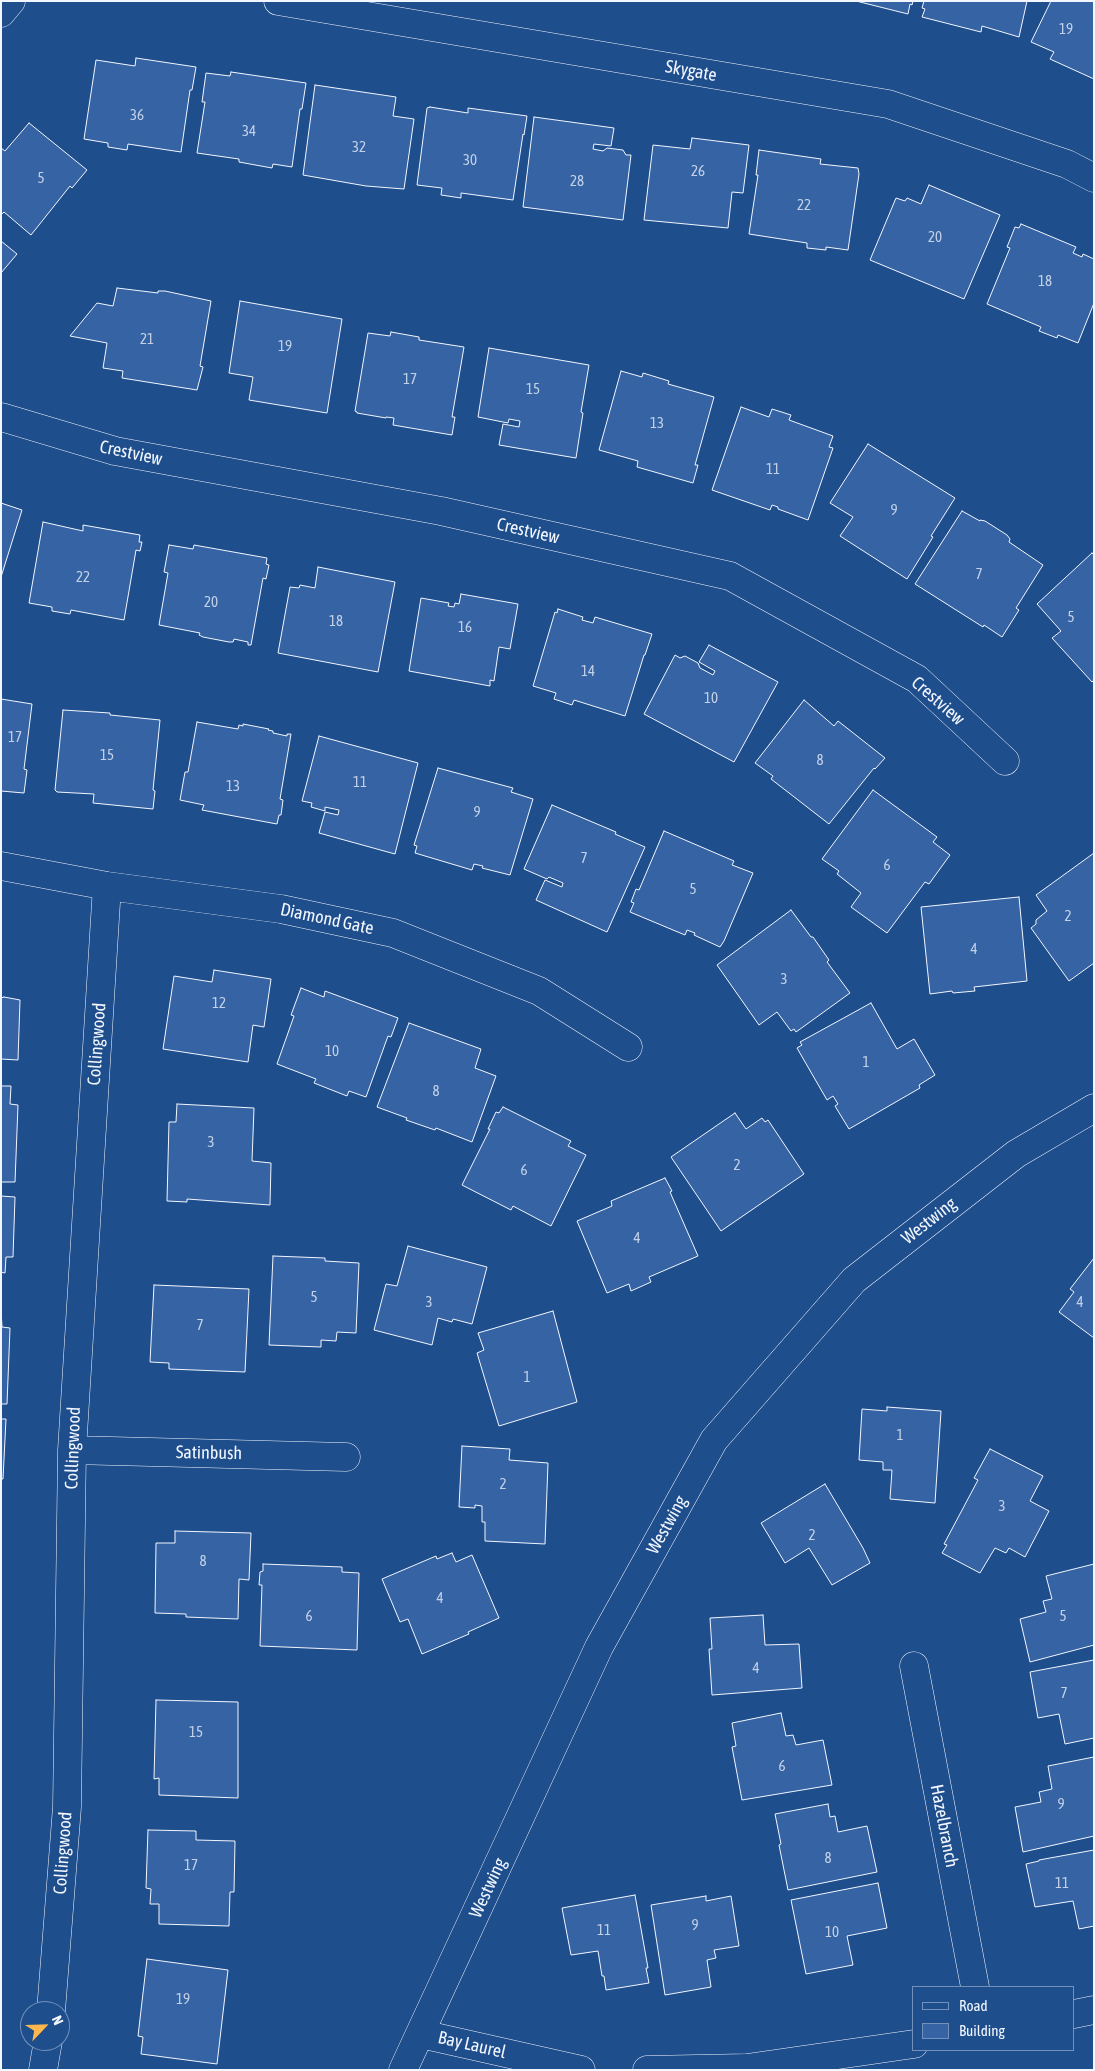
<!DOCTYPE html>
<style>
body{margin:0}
#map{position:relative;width:1095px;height:2071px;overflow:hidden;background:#1f4e8c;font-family:"Asap Condensed",sans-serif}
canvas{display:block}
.frame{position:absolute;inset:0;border:2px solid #f2f6ff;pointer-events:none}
.legend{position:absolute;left:912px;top:1986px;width:162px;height:65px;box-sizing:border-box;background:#1f4e8c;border:1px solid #7391ba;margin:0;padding:6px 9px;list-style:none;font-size:15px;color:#f2f6ff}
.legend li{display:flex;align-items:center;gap:10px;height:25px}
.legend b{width:25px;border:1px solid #7391ba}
.north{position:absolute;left:20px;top:2001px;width:50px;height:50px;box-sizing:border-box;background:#1f4e8c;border:1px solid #7391ba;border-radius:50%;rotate:66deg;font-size:14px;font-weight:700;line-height:20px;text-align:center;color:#f2f6ff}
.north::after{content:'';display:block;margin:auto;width:18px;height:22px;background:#ffb74d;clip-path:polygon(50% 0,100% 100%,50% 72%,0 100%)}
</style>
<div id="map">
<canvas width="1095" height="2071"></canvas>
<div class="frame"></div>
<ul class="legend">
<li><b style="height:6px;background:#1f4e8c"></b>Road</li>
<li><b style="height:14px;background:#3563a3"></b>Building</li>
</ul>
<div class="north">N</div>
</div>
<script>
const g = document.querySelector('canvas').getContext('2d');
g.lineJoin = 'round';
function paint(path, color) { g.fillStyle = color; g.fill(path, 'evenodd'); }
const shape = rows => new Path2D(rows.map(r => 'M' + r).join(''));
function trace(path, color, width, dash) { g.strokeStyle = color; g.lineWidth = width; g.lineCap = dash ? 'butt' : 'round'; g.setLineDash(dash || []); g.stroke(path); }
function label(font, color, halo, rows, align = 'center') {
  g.font = font + ' "Asap Condensed",sans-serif'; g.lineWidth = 4; g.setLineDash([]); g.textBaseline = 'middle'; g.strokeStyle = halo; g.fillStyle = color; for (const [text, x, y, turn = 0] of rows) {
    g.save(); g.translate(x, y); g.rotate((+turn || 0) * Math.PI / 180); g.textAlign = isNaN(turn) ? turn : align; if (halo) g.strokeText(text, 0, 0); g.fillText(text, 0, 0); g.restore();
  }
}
const building = shape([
 [856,1,913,1,912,5,910,4,908,14,856,1],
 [924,1,1027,1,1019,37,982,26,981,32,922,17,925,9,922,8,924,1],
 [1051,1,1094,1,1094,79,1050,59,1054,52,1031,42,1051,1],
 [136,58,196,67,192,90,190,90,181,152,128,144,127,150,108,147,108,143,84,139,96,60,135,66,136,58],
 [231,72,306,83,302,109,300,109,292,167,273,164,272,168,239,162,239,159,197,153,205,102,202,102,206,73,230,76,231,72],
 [315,85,396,97,393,116,414,119,404,189,366,186,303,175,315,85],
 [430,107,468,113,468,108,527,116,524,135,523,134,513,200,461,193,461,198,441,195,442,188,417,185,427,108,430,107],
 [534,117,614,128,611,146,594,144,593,149,603,151,607,148,623,150,626,155,631,155,623,220,523,207,534,117],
 [29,123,87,170,72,188,70,186,31,235,4,212,1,215,1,148,5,151,29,123],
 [692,138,749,145,743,193,732,192,728,228,644,220,653,145,690,149,692,138],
 [759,150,821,159,820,164,858,168,859,174,848,250,826,247,826,250,807,248,807,243,749,234,758,175,756,175,759,150],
 [929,185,1000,215,964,299,870,260,896,198,905,201,907,198,921,204,929,185],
 [1021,224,1076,247,1073,253,1082,257,1083,254,1094,259,1094,303,1078,343,1058,335,1057,338,1039,331,1041,327,987,304,1010,248,1007,247,1015,227,1019,228,1021,224],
 [1,241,17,254,1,273,1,241],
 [117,288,158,293,158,291,165,291,211,301,200,366,203,367,197,390,122,378,123,371,103,368,107,343,70,336,97,303,113,306,117,288],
 [240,301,342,319,327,413,249,400,253,377,229,373,240,301],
 [391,332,419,337,419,340,464,347,452,417,455,417,452,435,393,425,394,418,386,417,386,418,357,413,357,412,355,411,368,333,390,336,391,332],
 [489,348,589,365,581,412,583,413,576,458,499,445,503,424,519,427,520,421,509,419,508,423,478,417,489,348],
 [621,371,642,377,643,373,669,381,668,384,714,397,695,465,698,465,693,483,637,467,638,461,599,450,621,371],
 [741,407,769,417,772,409,791,415,789,420,833,436,829,447,833,448,808,520,778,509,778,507,772,505,770,510,712,490,741,407],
 [868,444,955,498,931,536,933,537,907,579,840,536,853,517,830,503,868,444],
 [1,503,22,510,1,577,1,503],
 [962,511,980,521,980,520,985,521,1007,535,1010,539,1009,542,1043,565,1016,608,1019,610,1002,637,984,625,983,627,915,584,962,511],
 [43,522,83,531,83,525,140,535,139,542,142,542,140,551,136,550,124,620,71,610,70,614,52,611,52,607,29,603,43,522],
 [169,545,193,549,194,545,267,558,266,564,269,565,266,579,263,578,251,645,248,645,248,642,234,639,233,642,229,642,203,637,199,635,200,633,159,625,168,573,164,572,169,545],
 [1092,553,1094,555,1094,680,1092,682,1052,638,1061,631,1037,604,1092,553],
 [318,567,395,582,378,672,278,653,290,587,299,588,300,585,315,588,318,567],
 [461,594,518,604,510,649,499,647,494,681,490,680,490,686,409,671,421,598,449,603,448,606,454,607,455,603,459,604,461,594],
 [558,609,583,617,582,620,593,623,595,617,652,634,645,655,644,655,625,716,574,700,572,705,554,699,556,693,533,686,555,612,557,613,558,609],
 [709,645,778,682,734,762,644,714,675,655,680,658,685,656,698,663,700,668,713,675,715,671,699,662,709,645],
 [1,699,32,704,24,769,27,770,24,793,1,791,1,699],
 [804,700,834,726,838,721,885,758,875,769,874,768,829,824,771,779,773,776,755,763,804,700],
 [63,710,110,713,110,715,160,720,153,790,155,791,153,809,93,803,94,794,57,792,55,790,63,710],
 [197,722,238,729,239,725,243,726,243,724,269,729,268,730,273,731,273,733,287,736,287,734,291,734,280,799,283,800,281,815,279,815,277,824,202,810,204,805,180,800,185,772,188,772,197,722],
 [319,736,418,763,395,854,319,833,325,812,338,815,339,810,325,807,325,811,311,807,312,803,302,801,319,736],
 [438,768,513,788,511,792,533,799,510,875,482,868,483,866,474,864,472,870,415,853,417,846,414,845,438,768],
 [873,790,937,837,933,842,950,855,929,884,925,882,887,933,851,907,861,893,837,874,839,871,822,859,873,790],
 [552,805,616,832,615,834,645,847,607,932,536,900,545,880,562,887,563,883,549,877,547,879,524,869,552,805],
 [664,831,734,861,732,865,753,873,724,941,720,947,694,935,695,933,687,930,685,935,630,912,634,903,631,902,636,889,639,890,664,831],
 [1094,853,1094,963,1069,981,1031,928,1036,924,1036,920,1047,911,1036,895,1094,853],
 [1019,897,1027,981,974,987,975,991,953,993,952,991,930,994,921,907,1019,897],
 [791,910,811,937,813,937,829,960,827,962,850,993,796,1032,794,1029,791,1031,777,1012,759,1025,717,965,791,910],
 [214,970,271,979,264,1027,253,1025,248,1062,163,1049,174,976,212,982,214,970],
 [301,988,324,997,325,991,398,1018,391,1037,388,1036,366,1097,349,1091,347,1096,314,1083,316,1079,277,1064,294,1016,291,1015,301,988],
 [4,997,20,1000,18,1060,1,1059,1,998,4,997],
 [871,1003,897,1049,914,1039,935,1075,919,1085,920,1088,849,1129,835,1106,838,1104,833,1096,827,1100,797,1048,802,1045,800,1042,871,1003],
 [409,1023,481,1049,475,1068,496,1076,472,1142,436,1128,435,1130,406,1120,407,1118,377,1107,409,1023],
 [1,1086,11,1086,10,1104,18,1105,15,1182,1,1182,1,1086],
 [177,1104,254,1108,252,1161,271,1163,270,1205,187,1199,187,1202,167,1201,169,1122,176,1122,177,1104],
 [503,1107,571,1141,568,1146,586,1155,551,1226,513,1206,511,1210,462,1185,490,1129,488,1129,496,1112,499,1113,503,1107],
 [735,1113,746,1129,762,1118,765,1122,768,1120,804,1174,721,1231,671,1157,735,1113],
 [665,1178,672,1191,670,1192,698,1256,649,1277,651,1282,631,1291,629,1284,607,1293,577,1221,612,1206,611,1201,665,1178],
 [1,1196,15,1197,13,1257,6,1257,5,1273,1,1272,1,1196],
 [408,1246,487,1267,472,1324,453,1319,452,1322,438,1318,432,1345,374,1330,386,1284,397,1286,408,1246],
 [273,1256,325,1258,325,1261,359,1263,356,1333,337,1332,336,1341,321,1340,321,1347,269,1345,273,1256],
 [1094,1258,1094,1338,1059,1312,1074,1292,1070,1289,1094,1258],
 [154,1285,249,1289,245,1372,169,1369,169,1363,150,1362,154,1285],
 [1,1309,2,1327,10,1328,7,1404,1,1404,1,1309],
 [553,1311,577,1402,499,1426,477,1353,484,1350,478,1333,553,1311],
 [887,1407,941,1411,935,1503,890,1499,892,1470,883,1470,883,1462,859,1460,862,1409,887,1411,887,1407],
 [1,1419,6,1419,3,1479,1,1479,1,1419],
 [462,1446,510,1449,509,1460,548,1463,545,1544,485,1541,485,1522,482,1522,482,1506,475,1505,475,1508,459,1507,462,1446],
 [990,1449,1043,1476,1030,1501,1049,1511,1025,1557,1009,1548,1006,1553,995,1548,980,1573,942,1553,947,1545,944,1544,978,1480,974,1478,990,1449],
 [825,1484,863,1548,870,1563,832,1585,809,1548,785,1563,761,1523,825,1484],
 [175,1531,251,1533,249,1580,239,1579,238,1619,186,1617,186,1614,155,1613,156,1543,175,1543,175,1531],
 [452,1553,456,1562,472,1555,499,1618,468,1632,469,1634,422,1654,408,1619,400,1622,382,1579,436,1556,437,1559,452,1553],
 [263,1564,342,1567,342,1572,359,1573,357,1650,260,1646,262,1585,259,1585,260,1572,263,1571,263,1564],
 [1094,1564,1094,1645,1030,1662,1020,1619,1046,1612,1043,1601,1052,1599,1046,1576,1094,1564],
 [763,1615,765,1645,799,1644,802,1688,712,1695,709,1649,712,1649,710,1618,763,1615],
 [1094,1660,1094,1738,1065,1744,1059,1714,1038,1718,1030,1672,1094,1660],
 [156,1700,238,1702,238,1798,159,1795,159,1778,154,1779,156,1700],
 [781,1713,786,1736,793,1735,796,1745,823,1740,832,1785,742,1800,732,1747,736,1746,732,1723,781,1713],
 [1094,1757,1094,1836,1023,1852,1015,1807,1041,1802,1039,1792,1052,1789,1048,1766,1094,1757],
 [828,1804,830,1817,835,1816,838,1832,867,1826,877,1872,788,1890,779,1845,781,1844,775,1814,828,1804],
 [148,1830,196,1831,196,1840,235,1841,234,1892,230,1892,229,1926,159,1924,159,1904,150,1904,151,1889,146,1888,148,1830],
 [1094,1850,1094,1926,1079,1929,1073,1901,1035,1907,1026,1864,1039,1861,1039,1860,1094,1850],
 [878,1883,887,1928,847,1936,853,1965,806,1974,791,1900,878,1883],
 [635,1895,648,1968,646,1968,649,1983,606,1990,604,1976,602,1976,598,1951,571,1955,562,1908,635,1895],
 [706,1896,706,1901,731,1896,739,1946,714,1950,716,1958,707,1960,711,1987,665,1995,651,1905,706,1896],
 [147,1959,228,1970,217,2064,141,2054,143,2037,138,2036,147,1959]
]);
paint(building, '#3563a3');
trace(building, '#f2f6ff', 1);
const minor = shape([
 [278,1,888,104,1067,164,1094,178],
 [1,13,11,1],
 [1,417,115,451,441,511,730,576,917,679,1005,761],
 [1,866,107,886,281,909,393,933,539,991,628,1047],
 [72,1450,346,1457],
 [914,1666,975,1987],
 [51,2011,67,1807,72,1450,107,886],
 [1074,2014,1094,2010],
 [421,2034,581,2070],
 [43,2070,48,2041],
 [403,2070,599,1647,714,1440,854,1280,1016,1154,1094,1108],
 [647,2070,747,2068,914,2044]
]);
trace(minor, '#f2f6ff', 29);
trace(minor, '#1f4e8c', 28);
label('15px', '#c3d1e8', null, [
 ["19",1066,29],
 ["36",137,115],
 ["34",249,131],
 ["32",359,147],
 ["30",470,160],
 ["26",698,171],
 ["5",41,178],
 ["28",577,181],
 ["22",804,205],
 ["20",935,237],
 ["18",1045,281],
 ["21",147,339],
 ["19",285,346],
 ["17",410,379],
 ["15",533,389],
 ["13",657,423],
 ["11",773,469],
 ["9",894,510],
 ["7",979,574],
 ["22",83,577],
 ["20",211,602],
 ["5",1071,617],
 ["18",336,621],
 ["16",465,627],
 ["14",588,671],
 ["10",711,698],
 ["17",15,737],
 ["15",107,755],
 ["8",820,760],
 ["11",360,782],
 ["13",233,786],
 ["9",477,812],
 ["7",584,858],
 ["6",887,865],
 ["5",693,889],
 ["2",1068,916],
 ["4",974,949],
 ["3",784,979],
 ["12",219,1003],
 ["10",332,1051],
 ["1",866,1062],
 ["8",436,1091],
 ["3",211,1142],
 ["2",737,1165],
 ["6",524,1170],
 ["4",637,1238],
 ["5",314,1297],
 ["3",429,1302],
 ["4",1080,1302],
 ["7",200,1325],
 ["1",527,1377],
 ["1",900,1435],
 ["2",503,1484],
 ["3",1002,1506],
 ["2",812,1535],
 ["8",203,1561],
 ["4",440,1598],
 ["6",309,1616],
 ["5",1063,1616],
 ["4",756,1668],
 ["7",1064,1693],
 ["15",196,1732],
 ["6",782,1766],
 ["9",1061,1804],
 ["8",828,1858],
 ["17",191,1865],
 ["11",1062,1883],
 ["9",695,1925],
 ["11",604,1930],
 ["10",832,1932],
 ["19",183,1999]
]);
label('18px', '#f2f6ff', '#1f4e8c', [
 ["Skygate",691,71,10],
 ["Crestview",131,453,12],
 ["Crestview",528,531,13],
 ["Crestview",938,701,41],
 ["Diamond Gate",327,919,12],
 ["Collingwood",97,1044,-86],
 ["Westwing",929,1221,-38],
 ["Collingwood",73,1448,-88],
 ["Satinbush",209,1453,1],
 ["Westwing",667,1525,-61],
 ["Hazelbranch",944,1826,79],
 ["Collingwood",63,1853,-86],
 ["Westwing",488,1888,-65],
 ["Bay Laurel",472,2045,13]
]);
</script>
